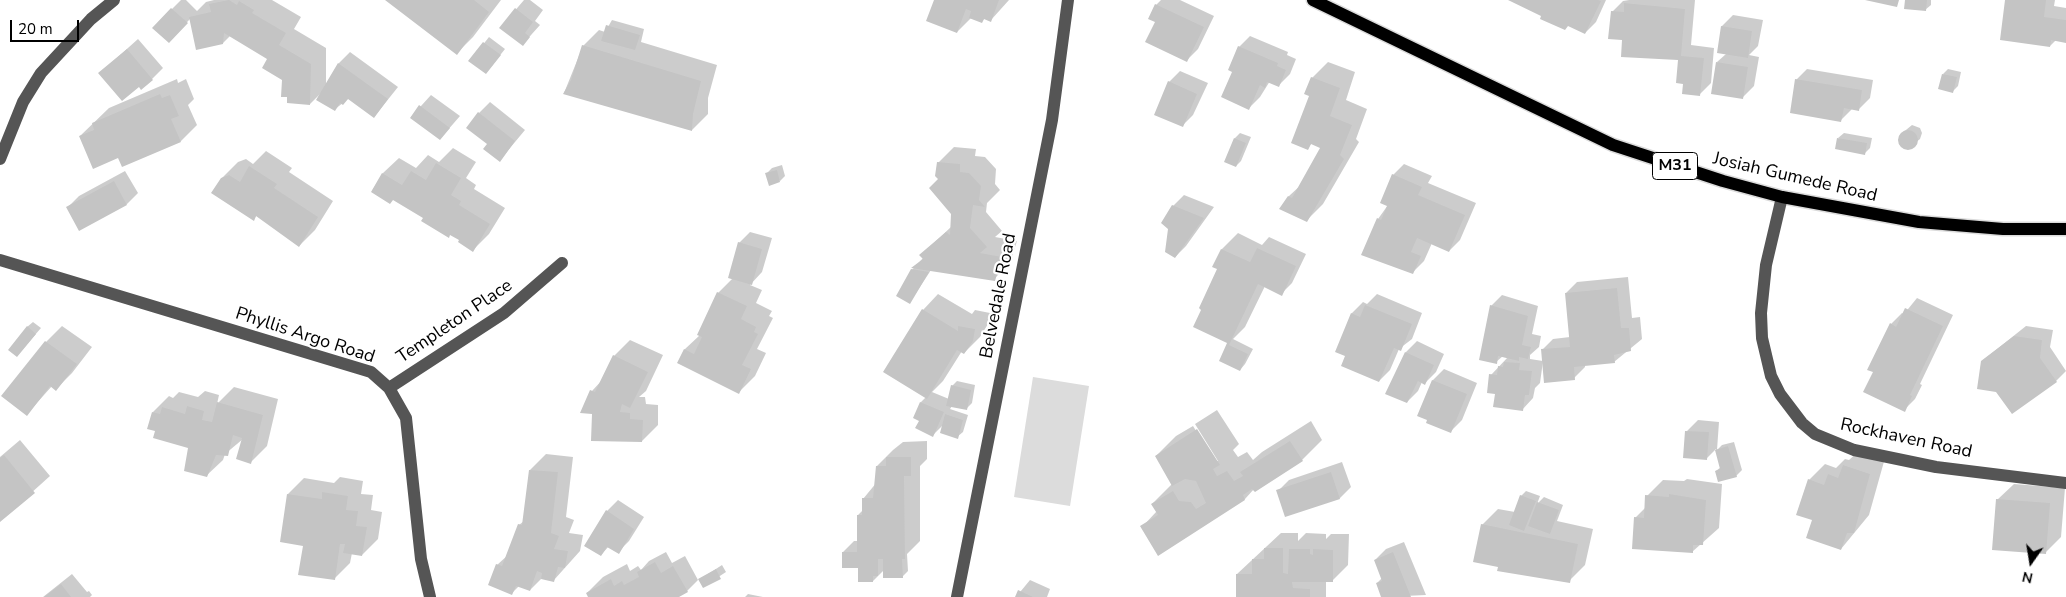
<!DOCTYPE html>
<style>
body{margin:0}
#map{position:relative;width:2066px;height:597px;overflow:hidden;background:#fff;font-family:"Nunito Sans",sans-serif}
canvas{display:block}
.north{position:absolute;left:2006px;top:537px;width:50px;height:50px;-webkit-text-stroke:4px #fff;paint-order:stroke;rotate:193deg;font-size:14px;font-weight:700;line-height:20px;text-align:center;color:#000}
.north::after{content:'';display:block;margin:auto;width:18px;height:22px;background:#000;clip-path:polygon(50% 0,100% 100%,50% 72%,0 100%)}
.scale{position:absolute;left:10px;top:20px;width:69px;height:22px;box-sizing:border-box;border:2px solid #000;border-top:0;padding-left:6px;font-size:15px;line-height:18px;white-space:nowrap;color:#000;-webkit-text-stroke:4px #fff;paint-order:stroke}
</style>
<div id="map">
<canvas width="2066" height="597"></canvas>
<div class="north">N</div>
<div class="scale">20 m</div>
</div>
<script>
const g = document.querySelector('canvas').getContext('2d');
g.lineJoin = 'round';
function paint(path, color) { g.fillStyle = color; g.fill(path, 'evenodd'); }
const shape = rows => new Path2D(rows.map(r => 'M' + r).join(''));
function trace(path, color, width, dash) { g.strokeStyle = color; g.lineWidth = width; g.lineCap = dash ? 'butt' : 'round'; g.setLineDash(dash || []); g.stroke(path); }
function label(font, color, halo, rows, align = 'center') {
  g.font = font + ' "Nunito Sans",sans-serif'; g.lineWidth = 4.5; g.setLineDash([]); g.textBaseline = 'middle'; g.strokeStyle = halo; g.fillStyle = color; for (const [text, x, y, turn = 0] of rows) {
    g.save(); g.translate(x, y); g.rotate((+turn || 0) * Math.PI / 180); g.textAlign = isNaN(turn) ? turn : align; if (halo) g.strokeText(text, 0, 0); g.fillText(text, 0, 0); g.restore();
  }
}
paint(shape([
 [1033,377,1089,386,1070,506,1014,497]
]), '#dcdcdc');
paint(shape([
 [181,0,186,0,197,11,206,2,214,0,272,0,301,17,294,29,326,48,326,87,339,63,350,52,398,87,374,117,349,98,334,110,322,92,310,104,283,80,269,59,230,36,223,43,190,19,169,41,154,27],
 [387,0,501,0,473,37,457,53],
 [524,0,530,0,543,10,535,21,540,25,523,44,501,27],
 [935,0,1009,0,991,20,985,18,982,21,972,17,957,32],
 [1161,0,1180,0,1214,16,1198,49,1187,60,1157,22,1156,5],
 [1511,0,1606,0,1596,22,1585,33],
 [1629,0,1695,0,1691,45,1714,48,1711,83,1700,94,1684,82,1679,59,1623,39,1612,12,1623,1],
 [1907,0,1931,0,1931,5,1925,10],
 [2007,0,2055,0,2054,6,2066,8,2066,41,2056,40,2050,46],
 [1733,15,1763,20,1758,46,1749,55,1759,57,1754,86,1743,97,1717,62,1726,54,1718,52,1722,26],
 [612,20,644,29,641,42,717,65,708,98,708,114,692,130,564,93,583,46,599,30,605,32],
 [1250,36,1288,52,1287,55,1296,59,1290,74,1279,85,1270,81,1260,97,1249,108,1234,71,1239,47],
 [489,37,505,49,486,73,470,61],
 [138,39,163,68,152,79,139,86,100,73],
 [1328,62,1355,72,1346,100,1367,109,1356,139,1359,142,1323,204,1307,220,1281,209,1289,196,1302,184,1322,147,1312,143,1307,148,1312,78],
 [1807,69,1873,80,1870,98,1859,109,1852,109,1841,120,1796,80],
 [1948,69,1961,72,1958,86,1953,91,1943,74],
 [1180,71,1208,83,1193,115,1182,126,1169,82],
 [177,79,178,83,186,79,194,99,188,105,197,125,181,141,119,157,80,136,109,108],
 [431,95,460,116,440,139,411,117],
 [490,102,525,130,500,160,489,144,479,113],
 [1912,125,1920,128,1922,133,1920,139,1909,148,1904,147,1899,140,1901,134],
 [1240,133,1251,137,1241,161,1236,166,1235,138],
 [1844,133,1872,138,1870,148,1865,153,1838,138],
 [954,147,976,149,975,156,985,157,996,169,995,184,1000,190,987,203,986,212,1002,231,995,237,1017,241,1010,263,994,279,931,270,910,302,912,270,923,258,921,255,951,227,952,213,939,179,938,163],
 [453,148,476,162,466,178,476,185,474,189,505,208,489,234,473,250,461,240,393,199,372,191,383,173,399,158,416,168,428,155,439,162],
 [266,151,292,168,289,172,333,201,315,230,299,246,257,215,254,219,222,178,238,162,246,159,253,164],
 [1404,164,1432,176,1428,183,1476,203,1460,240,1449,251,1432,243,1424,261,1413,272,1378,219,1388,205,1393,175],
 [782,165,785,176,780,181,767,173,772,168],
 [125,171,138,193,127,204,80,229,68,207,79,196],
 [1184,195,1214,207,1186,246,1175,257,1173,206],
 [750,232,772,238,762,272,750,285,762,290,756,303,772,311,769,316,773,318,757,349,766,353,755,376,739,392,678,363,685,349,700,335,718,293,733,278,739,243],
 [1238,233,1262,245,1269,237,1306,254,1292,283,1281,294,1265,286,1245,327,1233,339,1253,349,1245,364,1240,370,1228,345,1219,268,1214,266,1222,249],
 [1628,277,1632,318,1640,317,1642,339,1614,362,1585,365,1585,367,1574,378,1542,350,1553,339,1570,337,1566,293,1577,282],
 [938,294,972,314,975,310,990,313,988,324,980,337,964,353,962,351,943,381,932,392,949,399,952,386,957,381,975,385,972,403,966,409,952,406,950,409,968,415,963,432,957,437,943,425,933,435,920,420,914,417,921,402,926,397,923,310],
 [1377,294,1422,313,1412,339,1399,349,1390,370,1379,381,1346,355,1337,351,1352,313,1363,302,1367,304],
 [1502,295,1538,306,1532,334,1541,336,1539,347,1530,355,1530,359,1543,361,1540,383,1535,388,1533,398,1522,410,1496,393,1491,375,1508,357,1503,356,1496,362,1491,306],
 [1917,298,1953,315,1920,384,1922,385,1915,399,1904,410,1875,372,1891,324,1902,313,1904,314],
 [33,322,41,328,22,350,27,327],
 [62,326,92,347,72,373,56,389,52,386,27,414,46,342],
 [2026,326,2053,330,2050,347,2066,371,2056,381,2013,412,1982,361],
 [630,340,663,355,646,391,639,397,645,397,646,404,658,405,658,425,642,441,592,391,603,379,614,356],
 [1417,341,1444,354,1436,372,1425,383,1422,382,1418,391,1407,402,1406,352],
 [1444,369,1477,383,1462,420,1451,431,1419,415,1433,380],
 [234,387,278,399,267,446,251,462,243,439,225,454,223,460,206,476,190,447,157,430,153,412,169,396,173,398,179,392,198,397,205,391,219,395,217,404],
 [1217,410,1239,444,1233,450,1238,457,1247,452,1253,460,1262,452,1311,421,1322,440,1302,460,1254,489,1245,499,1159,554,1142,527,1157,511,1152,504,1172,484,1156,456,1176,436,1193,426,1215,461,1218,461,1195,424],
 [1698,420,1719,422,1717,450,1722,445,1734,442,1742,470,1736,476,1716,471,1721,467,1716,449,1706,459,1687,431],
 [20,440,50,476,0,521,0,457],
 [927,441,927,459,920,466,920,541,907,554,908,571,902,577,884,570,873,581,843,552,854,541,858,541,858,515,863,510,863,499,877,482,877,466,893,450,903,442],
 [1860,450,1885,458,1869,515,1841,549,1813,520,1809,480,1825,464,1836,468,1845,459,1849,460],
 [546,454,573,457,566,517,574,520,569,533,583,535,580,551,554,580,542,578,530,590,519,586,512,593,497,565,508,555,519,525,524,521,530,470],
 [1342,462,1351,487,1340,498,1286,515,1278,491,1289,480],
 [340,477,363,481,361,494,373,495,371,510,382,512,378,539,362,555,352,553,350,563,334,579,304,545,288,494,304,478,334,483],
 [1687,479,1722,484,1719,528,1692,552,1635,518,1646,507,1647,496,1663,480,1684,481],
 [2014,484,2065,488,2061,537,2045,553,1997,500],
 [1526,491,1540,496,1537,504,1544,497,1563,505,1557,521,1593,529,1585,565,1569,581,1499,566,1482,525,1498,509,1515,512,1521,496],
 [618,500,644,517,629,541,618,552,609,546,601,555,607,511],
 [1281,533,1298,533,1298,541,1306,533,1326,534,1326,539,1331,534,1349,534,1348,565,1332,581,1326,581,1326,597,1237,597,1237,574],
 [1404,542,1426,595,1383,597,1377,583,1382,578,1375,560,1386,549],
 [666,552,672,563,685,556,698,580,687,591,676,597,589,597,587,593,603,577,627,564,630,571,638,566,641,570,649,561],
 [722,565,726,572,703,587,699,580],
 [72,574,87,592,89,591,92,595,90,597,43,597],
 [1030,580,1050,589,1047,597,1016,597],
 [748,594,763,597,745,597]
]), '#0003');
paint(shape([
 [229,0,237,5,239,1,254,10,252,13,286,33,279,45,311,64,310,105,287,103,287,97,281,97,282,80,262,68,267,59,224,33,223,44,196,50,189,17,211,12,209,4],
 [385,0,474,0,489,12,457,55],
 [934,0,999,0,991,22,984,19,982,23,969,18,971,11,966,9,957,33,926,21],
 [1508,0,1598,0,1601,1,1585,34,1568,26,1565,30,1540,19,1541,16],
 [1865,0,1899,0,1897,7],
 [1905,0,1927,0,1926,11,1904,9],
 [2005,0,2046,0,2044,17,2066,20,2066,43,2051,40,2050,47,2000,40],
 [1624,3,1685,9,1681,56,1704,58,1700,96,1682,94,1683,84,1676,83,1678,60,1621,57,1622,40,1608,39,1611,11,1624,12],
 [1155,4,1204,27,1187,62,1145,42,1155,22,1148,19],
 [171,8,188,23,169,43,152,28],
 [515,8,533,22,525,33,530,37,523,46,499,28],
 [606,25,640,35,635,50,601,41],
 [1721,26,1752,31,1748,58,1717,53],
 [483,42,501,55,486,74,468,61],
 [582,45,701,81,693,114,692,131,563,94,571,80],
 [1238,46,1278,63,1277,66,1286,70,1279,87,1267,82,1265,88,1260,85,1249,110,1221,97,1232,72,1228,70],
 [127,49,153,80,141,90,139,87,122,101,98,73],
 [1716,62,1748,67,1743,99,1711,94],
 [338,63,388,99,374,118,348,99,343,105,340,103,335,111,316,100],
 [1942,74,1957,77,1953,93,1938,89],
 [1311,77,1340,88,1330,116,1352,125,1340,155,1344,159,1307,222,1279,209,1288,196,1292,198,1320,148,1311,144,1308,150,1291,143,1309,96,1304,94],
 [1795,79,1862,90,1859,111,1844,108,1841,122,1790,113],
 [1168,81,1197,94,1183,127,1154,115],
 [160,94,162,98,170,95,179,116,171,119,181,142,122,167,118,158,93,169,79,136,94,130,92,123],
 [419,105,450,128,440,140,410,118],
 [478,112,515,141,500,162,483,149,487,144,466,128],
 '1898 140a10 10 0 1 1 20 0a10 10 0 1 1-20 0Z',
 [1234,138,1246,143,1236,167,1224,162],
 [1837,138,1867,143,1865,155,1835,149],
 [937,162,960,164,960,172,969,173,981,186,979,200,985,207,973,205,970,228,987,247,980,253,1002,257,995,281,911,268,923,259,919,255,946,232,950,235,951,214,929,188,938,179,935,176],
 [436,163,461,178,451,195,461,201,459,205,490,224,473,252,458,242,459,240,450,235,449,238,421,221,423,218,393,200,390,204,371,192,382,173,402,185,411,171,426,180],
 [249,166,277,184,274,188,318,217,299,247,256,216,254,221,211,193,221,178,229,175,240,182],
 [777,170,780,182,769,186,765,173],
 [1392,174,1422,187,1418,195,1465,215,1449,252,1417,238,1411,252,1421,256,1413,274,1361,255,1377,218,1381,220,1387,206,1380,203],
 [114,181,127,205,79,231,66,207],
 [1172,205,1204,218,1175,258,1165,252,1168,229,1161,223],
 [738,242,762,249,752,285,728,278],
 [1257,248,1296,266,1282,296,1258,284,1229,345,1248,354,1240,371,1219,361,1227,343,1193,327,1201,310,1199,308,1217,269,1212,267,1221,249,1250,262],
 [911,269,929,272,910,304,896,296],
 [1617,288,1621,328,1629,328,1631,351,1614,355,1615,363,1574,367,1575,380,1544,383,1541,349,1570,347,1565,293],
 [717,292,747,306,741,319,756,327,754,332,758,334,742,365,751,369,739,394,677,363,684,349,694,354,702,337,697,335],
 [1365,305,1412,324,1401,351,1394,348,1379,382,1341,366,1345,356,1335,352,1351,313,1360,317],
 [1490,305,1528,316,1522,345,1531,347,1528,359,1519,357,1519,361,1498,356,1497,364,1479,360],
 [1905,308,1943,326,1910,395,1912,396,1905,412,1863,392,1873,372,1867,370,1890,323,1896,327],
 [922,309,958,331,958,326,975,329,973,341,964,354,957,350,927,399,883,372],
 [27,326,36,334,17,357,8,350],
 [2014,336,2042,340,2040,358,2057,382,2012,414,1996,392,1977,389,1981,361],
 [45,341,77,364,56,391,50,386,27,416,1,396],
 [1405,352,1434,365,1425,385,1418,381,1407,403,1385,394],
 [613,355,648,372,630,408,622,404,620,412,630,413,630,419,643,420,642,442,591,441,592,414,580,413,590,390,595,392],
 [1504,362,1520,363,1519,370,1532,371,1529,395,1525,395,1523,411,1493,407,1495,394,1487,393,1489,374,1497,375,1498,366,1503,367],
 [1432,380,1467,394,1451,433,1426,423,1427,420,1417,416],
 [951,385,971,390,967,410,946,406],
 [217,402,263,415,251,464,236,459,242,438,233,435,228,456,216,455,207,477,184,471,188,448,153,438,155,431,147,429,152,412,160,414,162,407,185,414,187,406,204,411,202,420,212,422],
 [920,402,944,412,933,437,915,428,919,421,913,418],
 [945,414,963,420,958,439,940,433],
 [1197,429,1220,465,1213,469,1217,476,1227,471,1234,481,1243,476,1240,472,1290,441,1303,461,1255,492,1252,489,1243,495,1245,500,1158,556,1140,526,1158,515,1151,504,1173,491,1179,501,1191,502,1196,509,1206,503,1196,481,1185,479,1172,486,1155,456],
 [1685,431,1709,432,1707,460,1683,458],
 [1728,446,1737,477,1718,482,1715,471,1720,469,1715,450],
 [4,455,35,493,0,522,0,458],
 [886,457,911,457,911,476,904,476,905,559,902,559,903,578,883,578,883,559,878,559,878,576,873,576,873,582,858,582,858,568,842,568,842,552,857,552,857,515,862,515,862,498,873,498,876,466,886,466],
 [1843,465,1870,474,1854,533,1847,533,1841,550,1806,538,1812,520,1796,515,1808,479,1824,485,1828,474,1838,478],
 [529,470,558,472,551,533,559,536,554,549,568,551,565,568,558,567,554,582,541,579,542,573,537,571,530,591,516,586,512,595,488,585,496,564,502,566,518,524,522,525],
 [1331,472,1340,499,1285,517,1276,490],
 [322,492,348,496,346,510,358,511,356,526,367,527,362,556,343,553,345,544,340,544,335,580,298,575,303,546,280,542,287,494,322,499],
 [1669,494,1706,500,1703,545,1693,545,1693,553,1632,549,1634,517,1644,518,1645,495,1669,497],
 [1520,495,1536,501,1524,531,1509,525],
 [1996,499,2050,503,2046,554,1992,550],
 [1537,502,1559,510,1550,534,1528,526],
 [606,510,634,529,619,554,607,547,601,556,584,546],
 [1481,524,1578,544,1570,583,1497,571,1498,567,1473,562],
 [1264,548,1283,548,1283,573,1288,574,1289,549,1310,549,1310,554,1313,555,1313,549,1333,550,1333,582,1292,582,1293,588,1310,589,1310,597,1236,597,1236,574,1252,574,1252,559,1264,559],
 [1393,552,1411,597,1381,597,1376,583,1382,581,1374,560],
 [655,562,661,573,673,566,688,592,679,597,588,597,586,593,611,579,614,586,622,581,624,585,639,577,637,572],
 [716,569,721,579,703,588,698,579],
 [61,584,71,597,44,597],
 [1018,590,1033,597,1015,597]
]), '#c4c4c4');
const major = shape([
 [1313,0,1613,145,1723,181,1782,197,1919,222,2003,229,2066,229]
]);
trace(major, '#dbdbdb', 15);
trace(shape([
 [0,159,23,102,41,73,91,19,114,0],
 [1782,197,1766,265,1761,313,1762,338,1771,376,1780,394,1802,423,1815,434,1854,450,1936,467,2066,483],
 [0,260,371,372,389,388,406,418,421,559,430,597],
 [389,388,504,313,562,263],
 [957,597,1052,120,1068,0]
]), '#555', 12);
trace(major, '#000', 12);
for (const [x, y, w] of [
 [1675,166,45]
]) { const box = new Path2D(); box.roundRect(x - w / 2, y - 13.5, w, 27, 4); g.fillStyle = '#fff'; g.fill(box); trace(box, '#000', 1); }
label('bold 16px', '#000', null, [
 ["M31",1675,166]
]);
label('18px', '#000', '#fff', [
 ["Josiah Gumede Road",1795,178,13],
 ["Belvedale Road",999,296,-79],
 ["Templeton Place",455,322,-34],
 ["Phyllis Argo Road",305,336,18],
 ["Rockhaven Road",1906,439,12]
]);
</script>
